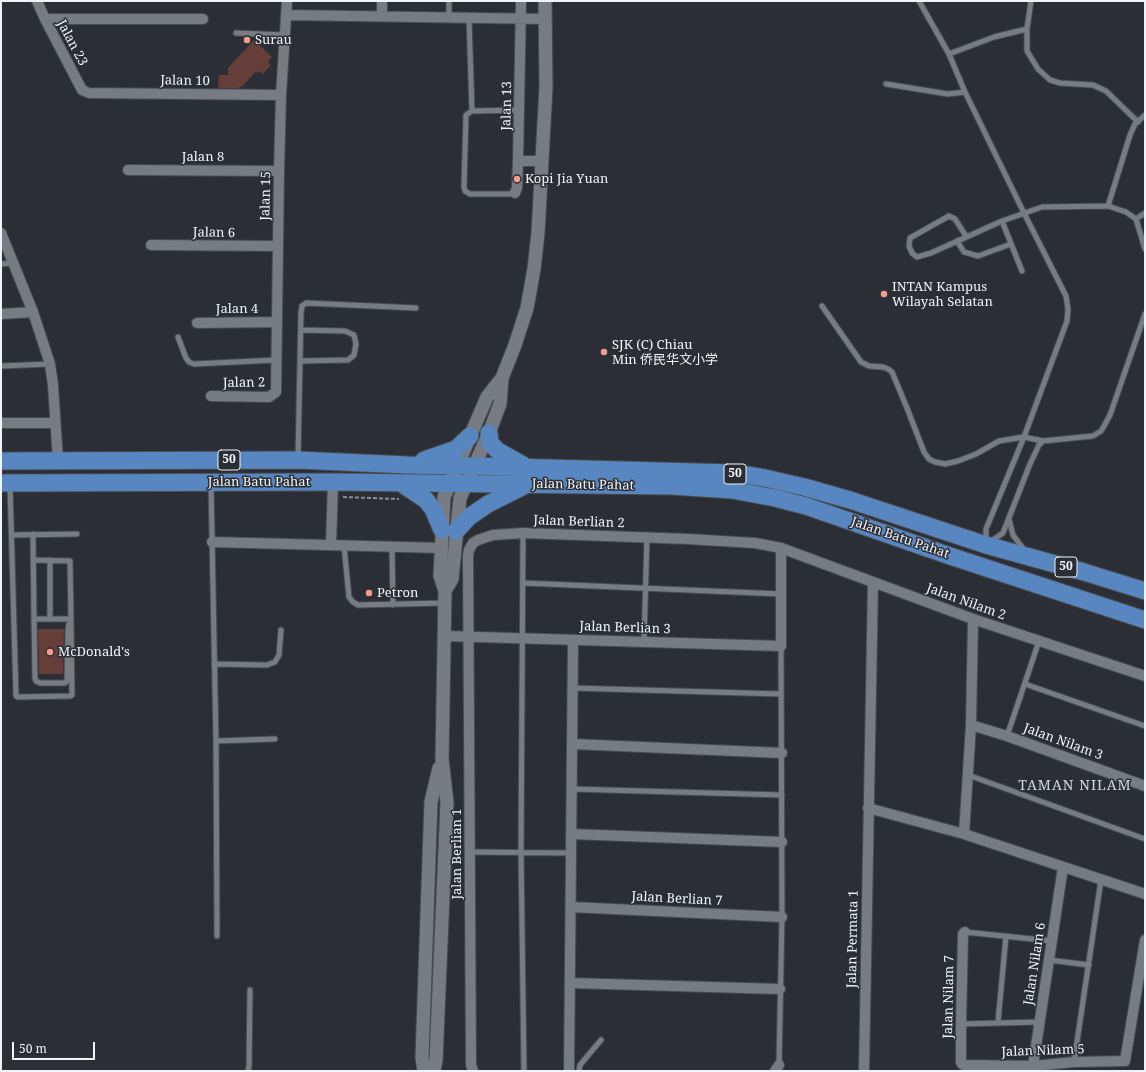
<!DOCTYPE html>
<meta charset="utf-8">
<style>
body{margin:0}
#map{position:relative;width:1146px;height:1072px;overflow:hidden;background:#2b2f35;font-family:"Noto Serif",serif}
canvas{display:block}
.frame{position:absolute;inset:0;border:2px solid #f0f3f7;pointer-events:none}
.scale{position:absolute;left:12px;top:1042px;width:83px;height:18px;box-sizing:border-box;border:2px solid #f0f3f7;border-top:0;padding-left:5px;font-size:12px;line-height:14px;white-space:nowrap;color:#f0f3f7;-webkit-text-stroke:3px #2b2f35;paint-order:stroke}
</style>
<div id="map">
<canvas width="1146" height="1072"></canvas>
<div class="frame"></div>
<div class="scale">50 m</div>
</div>
<script>
const g = document.querySelector('canvas').getContext('2d');
g.lineJoin = 'round';
function paint(path, color) { g.fillStyle = color; g.fill(path, 'evenodd'); }
const shape = rows => new Path2D(rows.map(r => 'M' + r).join(''));
function trace(path, color, width, dash) { g.strokeStyle = color; g.lineWidth = width; g.lineCap = dash ? 'butt' : 'round'; g.setLineDash(dash || []); g.stroke(path); }
function label(font, color, halo, rows, align = 'center') {
  g.font = font + ' "Noto Serif","Noto Sans SC",serif'; g.lineWidth = 3; g.setLineDash([]); g.textBaseline = 'middle'; g.strokeStyle = halo; g.fillStyle = color; for (const [text, x, y, turn = 0] of rows) {
    g.save(); g.translate(x, y); g.rotate((+turn || 0) * Math.PI / 180); g.textAlign = isNaN(turn) ? turn : align; if (halo) g.strokeText(text, 0, 0); g.fillText(text, 0, 0); g.restore();
  }
}
paint(shape([
 [254,40,272,57,268,62,271,65,263,74,259,71,257,73,256,71,243,86,238,88,218,88,219,75,228,75,228,68],
 [38,629,64,629,63,674,39,674]
]), '#653e39');
const service = shape([
 [449,1,449,18],
 [919,1,949,54,965,92,1024,213,1066,296,1068,309,1067,321,1024,437,986,529,986,542],
 [469,18,472,111],
 [1027,29,1027,51,1038,69,1050,80,1060,83,1093,85,1106,91,1138,122],
 [236,33,285,35],
 [949,54,994,37,1027,29,1031,1],
 [886,84,948,94,965,92],
 [515,193,510,194,470,194,465,191,464,187,466,115,472,111,520,110],
 [1108,206,1130,135,1135,124,1145,115],
 [1136,219,1145,213],
 [1002,221,1022,271],
 [966,236,955,219,949,216,910,238,909,246,912,253,917,257,931,253,1002,221,1042,207,1108,206,1126,212,1136,219,1145,249],
 [957,241,964,252,978,256,1011,244],
 [1,264,13,263],
 [822,306,861,362,869,366,883,367,888,369,892,372,907,408,924,452,929,459,935,462,945,464,958,461,976,454,999,441,1024,437,1043,441],
 [178,337,186,358,189,362,194,364,276,360],
 [300,361,348,360,354,355,356,344,354,335,345,331,301,330],
 [1,366,50,364],
 [298,457,301,312,302,306,306,303,416,308],
 [211,485,216,741,217,936],
 [10,486,16,696,18,697,70,696,72,695,71,619],
 [1009,519,1013,535,1025,551],
 [523,533,521,852,524,1071],
 [33,534,34,619,71,619,70,561,33,560],
 [12,535,77,534],
 [990,542,1003,533,1030,464,1039,445,1043,441,1093,436,1101,431,1104,426,1110,415,1145,314],
 [344,546,349,597,353,602,358,605,444,603],
 [392,547,393,605],
 [50,560,50,619],
 [523,583,781,594],
 [34,619,35,678,36,681,40,683,65,683,67,681,68,630,69,624],
 [644,642,647,537],
 [214,664,267,665,275,662,279,655,281,630],
 [1025,684,1145,726],
 [572,688,781,694],
 [1007,736,1039,641],
 [216,741,275,739],
 [968,775,1145,839],
 [571,789,782,795],
 [470,852,571,853],
 [965,932,1052,941],
 [1049,960,1089,965],
 [998,1022,1006,936],
 [961,1024,1039,1022],
 [1074,1062,1101,880],
 [779,1065,782,917,781,646],
 [248,1071,249,1067,250,990],
 [579,1071,580,1065,601,1040]
]);
const minor = shape([
 [37,1,45,19,82,90,89,93,281,95],
 [382,1,382,16],
 [286,15,546,19],
 [45,19,203,19],
 [518,161,542,161],
 [128,170,279,171],
 [515,193,517,188,518,161,521,1],
 [1,233,33,312,50,364,53,385,58,461],
 [151,245,278,246],
 [1,314,33,312],
 [197,323,277,322],
 [211,396,269,397,276,392,279,171,281,95,287,1],
 [1,423,55,423],
 [212,542,441,548],
 [331,545,333,482],
 [444,636,781,646,781,548],
 [971,725,1007,736,1145,786],
 [572,744,782,753],
 [868,808,964,834,1145,894],
 [571,834,782,842],
 [964,834,971,725,973,619],
 [571,907,782,917],
 [965,932,963,934,961,1024,961,1062,962,1064,964,1065,1033,1066,1074,1062,1125,1061,1145,940],
 [570,983,780,989],
 [1033,1066,1063,867],
 [473,1071,471,1065,468,556,469,550,473,543,478,540,493,535,523,533,688,539,755,543,781,548,973,619,1145,676],
 [569,1071,573,640],
 [775,1071,779,1065],
 [864,1071,873,582]
]);
const tertiary = shape([
 [445,591,452,579,460,498,489,433,500,404,502,378,515,345,527,308,534,269,538,233,546,87,545,1],
 [424,1071,422,1057,431,802,439,768],
 [434,1071,436,1060,447,802,442,759,445,591,440,576,444,497,487,397,502,378]
]);
const trunk = shape([
 [489,433,490,443,498,451,523,465],
 [424,460,456,449,470,436],
 [1,461,298,460,407,465,474,466,734,473,765,478,804,487,850,500,986,545,1084,572,1145,591],
 [1,483,333,482,671,486,732,490,775,498,806,506,950,556,1145,620],
 [402,484,426,500,433,509,442,530],
 [456,531,469,517,488,504,522,487]
]);
trace(service, '#484c51', 7);
trace(minor, '#484c51', 12);
trace(tertiary, '#484c51', 15);
trace(trunk, '#484c51', 19);
trace(shape([
 [343,497,399,499]
]), '#8b8e93', 2, [4, 2]);
trace(service, '#767c82', 5);
trace(minor, '#767c82', 10);
trace(tertiary, '#767c82', 13);
trace(trunk, '#5886c0', 17);
for (const [x, y, r, color] of [
 [247,40,4,"#f59c91"],
 [517,179,4,"#f59c91"],
 [884,294,4,"#f59c91"],
 [604,352,4,"#f59c91"],
 [369,593,4,"#f59c91"],
 [50,652,4,"#f59c91"]
]) { const dot = new Path2D(); dot.arc(x, y, r, 0, 2 * Math.PI); g.fillStyle = color; g.fill(dot); trace(dot, '#2b2f35', 1.5); }
for (const [x, y, w] of [
 [229,460,22],
 [735,474,22],
 [1066,567,22]
]) { const box = new Path2D(); box.roundRect(x - w / 2, y - 10, w, 20, 3); g.fillStyle = '#2b2f35'; g.fill(box); trace(box, '#f0f3f7', 1); }
label('bold 12px', '#f0f3f7', null, [
 ["50",229,460],
 ["50",735,474],
 ["50",1066,567]
]);
label('13px', '#f0f3f7', '#2b2f35', [
 ["Surau",255,40],
 ["Kopi Jia Yuan",525,179],
 ["INTAN Kampus",892,287],
 ["Wilayah Selatan",892,302],
 ["SJK (C) Chiau",612,345],
 ["Min 侨民华文小学",612,360],
 ["Petron",377,593],
 ["McDonald's",58,652]
], 'left');
label('13px', '#f0f3f7', '#2b2f35', [
 ["Jalan 23",72,43,62],
 ["Jalan 10",185,81,1],
 ["Jalan 13",507,106,-89],
 ["Jalan 8",203,157],
 ["Jalan 15",266,196,-89],
 ["Jalan 6",214,233,1],
 ["Jalan 4",237,309],
 ["Jalan 2",244,383,-1],
 ["Jalan Batu Pahat",259,482],
 ["Jalan Batu Pahat",583,485,1],
 ["Jalan Berlian 2",579,522,2],
 ["Jalan Batu Pahat",900,538,19],
 ["Jalan Nilam 2",966,602,20],
 ["Jalan Berlian 3",625,628,2],
 ["Jalan Nilam 3",1063,742,20],
 ["Jalan Berlian 1",457,854,-90],
 ["Jalan Berlian 7",677,899,3],
 ["Jalan Permata 1",853,939,-89],
 ["Jalan Nilam 6",1035,964,-81],
 ["Jalan Nilam 7",949,997,-89],
 ["Jalan Nilam 5",1043,1051,-2]
]);
g.letterSpacing = '1px';
label('14px', '#d3d8e0', '#2b2f35', [
 ["TAMAN NILAM",1075,786]
]);
g.letterSpacing = '0px';
</script>
